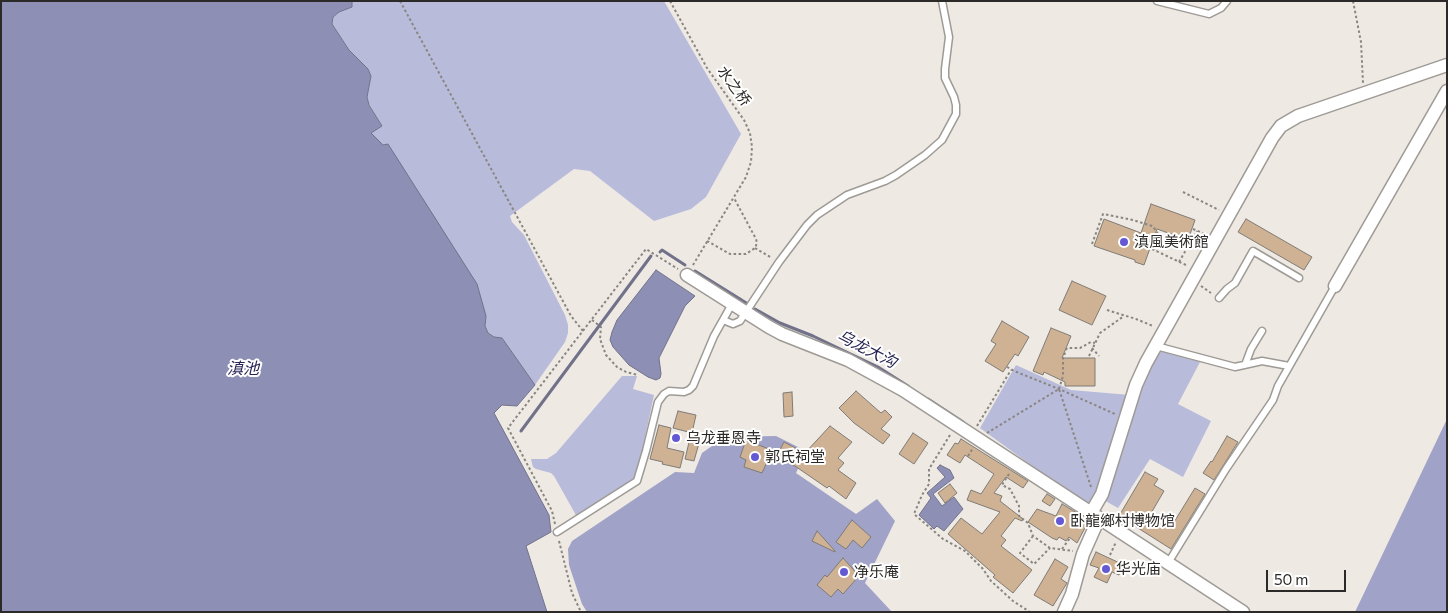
<!DOCTYPE html>
<meta charset="utf-8">
<style>
body{margin:0}
#map{position:relative;width:1448px;height:613px;overflow:hidden;background:#eee9e3;font-family:Commissioner,sans-serif}
canvas{display:block}
.frame{position:absolute;inset:0;border:2px solid #2c2a28;pointer-events:none}
.scale{position:absolute;left:1266px;top:570px;width:80px;height:22px;box-sizing:border-box;border:2px solid #2c2a28;border-top:0;padding-left:6px;font-size:15px;line-height:18px;white-space:nowrap;color:#2c2a28;-webkit-text-stroke:4px #fff;paint-order:stroke}
</style>
<div id="map">
<canvas width="1448" height="613"></canvas>
<div class="frame"></div>
<div class="scale">50 m</div>
</div>
<script>
const g = document.querySelector('canvas').getContext('2d');
g.lineJoin = 'round';
function paint(path, color) { g.fillStyle = color; g.fill(path, 'evenodd'); }
const shape = rows => new Path2D(rows.map(r => 'M' + r).join(''));
function trace(path, color, width, dash) { g.strokeStyle = color; g.lineWidth = width; g.lineCap = dash ? 'butt' : 'round'; g.setLineDash(dash || []); g.stroke(path); }
function label(font, color, halo, rows, align = 'center') {
  g.font = font + ' Commissioner,"Noto Sans SC",sans-serif'; g.lineWidth = 4; g.setLineDash([]); g.textBaseline = 'middle'; g.strokeStyle = halo; g.fillStyle = color; for (const [text, x, y, turn = 0] of rows) {
    g.save(); g.translate(x, y); g.rotate((+turn || 0) * Math.PI / 180); g.textAlign = isNaN(turn) ? turn : align; if (halo) g.strokeText(text, 0, 0); g.fillText(text, 0, 0); g.restore();
  }
}
paint(shape([
 [352,1,664,1,741,134,706,197,691,209,654,221,590,171,574,169,510,216,512,222,524,235,565,315,568,325,568,333,565,342,535,385,502,338,494,337,488,333,485,326,486,316,388,144,383,145,371,133,382,126,369,104,367,97,371,76,368,69,349,50,332,24,333,17,339,12,351,7],
 [1160,351,1200,362,1178,404,1211,421,1183,477,1150,459,1118,508,1102,499,1148,366],
 [1016,365,1071,390,1130,395,1101,481,1090,508,980,428],
 [622,376,637,376,633,389,654,395,637,475,632,482,577,517,554,476,551,473,536,469,533,467,531,459,547,459,556,453]
]), '#b9bbdb');
paint(shape([
 [1447,419,1447,612,1355,612],
 [776,436,806,451,796,473,856,514,877,499,895,521,865,583,892,612,587,612,582,604,569,565,568,549,572,541,675,472,694,473,702,453,725,437]
]), '#a0a2c7');
const water = shape([
 [1,1,352,1,352,7,339,12,333,17,332,24,349,50,368,69,371,76,367,97,369,105,382,126,371,133,383,145,388,144,477,284,486,316,485,326,488,333,494,337,502,338,535,385,517,406,502,405,494,413,549,515,551,532,526,546,547,612,1,612,1,1],
 [656,270,695,296,685,306,659,358,661,374,660,378,656,380,648,377,629,365,613,347,610,340,612,332,617,320,656,270],
 [940,465,950,470,954,478,933,494,942,506,954,497,963,509,944,531,937,526,934,529,919,515,931,498,927,493,945,477,937,468,940,465]
]);
paint(water, '#8e8fb4');
trace(water, '#71718a', 1);
trace(shape([
 [660,252,662,250,685,265],
 [695,271,748,304],
 [755,309,780,323,813,336,878,367,908,386],
 [928,399,963,422],
 [521,431,651,256]
]), '#71718a', 3);
const building = shape([
 [1151,204,1195,220,1188,240,1157,229,1144,265,1135,262,1135,260,1094,246,1104,219,1141,233,1151,204],
 [1246,219,1312,257,1304,270,1238,232,1246,219],
 [1072,281,1106,296,1092,325,1059,310,1072,281],
 [1002,321,1029,337,1018,356,1015,354,1003,372,985,361,996,344,991,341,1002,321],
 [1051,328,1071,336,1062,358,1095,358,1095,386,1065,386,1065,382,1044,372,1043,375,1033,371,1051,328],
 [856,391,881,413,885,410,892,417,881,429,890,435,883,444,854,423,839,408,856,391],
 [792,392,793,416,784,417,783,393,792,392],
 [678,411,696,415,692,433,673,428,678,411],
 [659,425,671,428,667,448,684,452,680,468,662,464,663,462,650,459,659,425],
 [830,426,852,442,838,458,844,463,838,470,856,483,846,499,829,486,827,488,789,462,776,457,784,442,805,453,830,426],
 [913,433,928,443,914,464,899,454,913,433],
 [691,434,701,436,694,461,685,459,691,434],
 [1227,436,1238,442,1214,480,1203,473,1211,461,1212,462,1227,436],
 [961,439,1028,481,1023,488,1006,477,994,493,1002,496,1000,501,1023,519,1022,521,1015,518,1001,536,1006,540,1001,546,1032,570,1013,593,993,577,995,575,948,534,961,518,982,534,1000,512,967,500,971,490,981,494,994,474,965,455,960,463,947,455,955,443,958,444,961,439],
 [746,440,774,451,770,463,767,462,762,473,744,467,746,460,740,457,746,440],
 [1145,472,1158,479,1154,485,1164,491,1150,515,1171,527,1195,488,1205,494,1171,549,1119,516,1145,472],
 [950,484,957,493,945,503,938,493,950,484],
 [1047,494,1055,499,1050,506,1042,501,1047,494],
 [1062,504,1082,516,1080,519,1087,524,1077,543,1069,537,1066,541,1059,537,1057,540,1052,538,1028,522,1037,509,1056,516,1062,504],
 [852,520,871,537,862,548,853,540,846,549,836,542,852,520],
 [817,531,835,551,835,552,812,541,817,531],
 [1096,552,1124,565,1119,575,1112,572,1107,583,1094,577,1099,568,1090,565,1096,552],
 [843,558,859,576,843,594,838,589,831,597,817,585,825,575,827,577,843,558],
 [1055,559,1068,567,1061,579,1067,583,1053,606,1034,595,1055,559]
]);
paint(building, '#ceb293');
trace(building, '#7f7b76', 1);
const lane = shape([
 [1157,1,1209,14,1221,8,1227,1],
 [1219,298,1227,289,1235,283,1253,251,1299,278],
 [723,320,733,324,740,321,779,262,807,225,817,215,847,195,885,181,896,175,925,155,942,140,956,114,956,105,954,97,945,78,945,69,949,37,942,1],
 [1156,346,1235,367,1262,361,1289,366],
 [1245,365,1251,349,1262,331],
 [557,532,637,481,646,451,658,402,664,394,669,391,684,392,689,390,693,386,714,336,732,304],
 [1168,563,1226,469,1273,400,1278,386,1335,286]
]);
const street = shape([
 [687,275,769,327,782,334,848,360,903,390,1243,612],
 [1335,286,1447,91],
 [1091,513,1102,494,1136,385,1146,363,1272,138,1281,126,1298,116,1447,65],
 [1064,612,1072,594,1083,554,1099,518]
]);
trace(lane, '#9e9a95', 9);
trace(street, '#9e9a95', 15);
trace(shape([
 [400,1,571,316,583,331],
 [670,1,707,68,744,120,750,133,752,147,751,162,746,177,693,265],
 [1353,1,1361,42,1363,83],
 [1183,192,1219,210],
 [1193,229,1205,234],
 [707,241,730,254,746,254,755,248,757,243,756,239,734,198],
 [1092,244,1103,214,1133,220,1152,226,1155,229,1160,237,1157,251],
 [755,248,772,258],
 [1152,249,1188,266],
 [1179,262,1197,231],
 [1201,286,1211,293],
 [1107,310,1136,319,1153,326],
 [592,320,601,327,600,339,606,355,617,367,626,372,638,375],
 [1092,348,1099,356],
 [1089,356,1100,333,1124,316],
 [1007,367,1014,371,1059,389,1115,414],
 [1059,389,1063,376,1063,358,1067,348,1080,348,1091,342,1095,343],
 [977,426,1011,370],
 [987,433,1059,389,1091,487],
 [950,435,929,469,929,484,922,495,914,514,943,539,965,551,983,569,991,581,1013,601,1030,612],
 [968,456,973,448],
 [1009,474,1002,485,1010,489,1019,506,1019,516,1028,523,1033,536,1050,548,1073,551],
 [555,524,552,511,508,428,646,249,678,269],
 [1033,536,1020,553,1034,564,1050,548],
 [559,541,572,593,581,612],
 [1062,549,1070,538],
 [1110,555,1116,542]
]), '#898682', 2, [2.5, 2.5]);
trace(lane, '#fff', 6);
trace(street, '#fff', 12);
for (const [x, y, r, color] of [
 [1124,242,5,"#6459d2"],
 [676,438,5,"#6459d2"],
 [755,457,5,"#6459d2"],
 [1060,521,5,"#6459d2"],
 [1106,569,5,"#6459d2"],
 [844,572,5,"#6459d2"]
]) { const dot = new Path2D(); dot.arc(x, y, r, 0, 2 * Math.PI); g.fillStyle = color; g.fill(dot); trace(dot, '#fff', 2); }
label('15px', '#2c2a28', '#fff', [
 ["水之桥",734,86,54]
]);
label('15px', '#2c2a28', '#fff', [
 ["滇風美術館",1134,242],
 ["乌龙垂恩寺",686,438],
 ["郭氏祠堂",765,457],
 ["卧龍鄉村博物馆",1070,521],
 ["华光庙",1116,569],
 ["净乐庵",854,572]
], 'left');
label('italic 16px', '#262352', '#fff', [
 ["乌龙大沟",867,349,27],
 ["滇池",243,369]
]);
</script>
